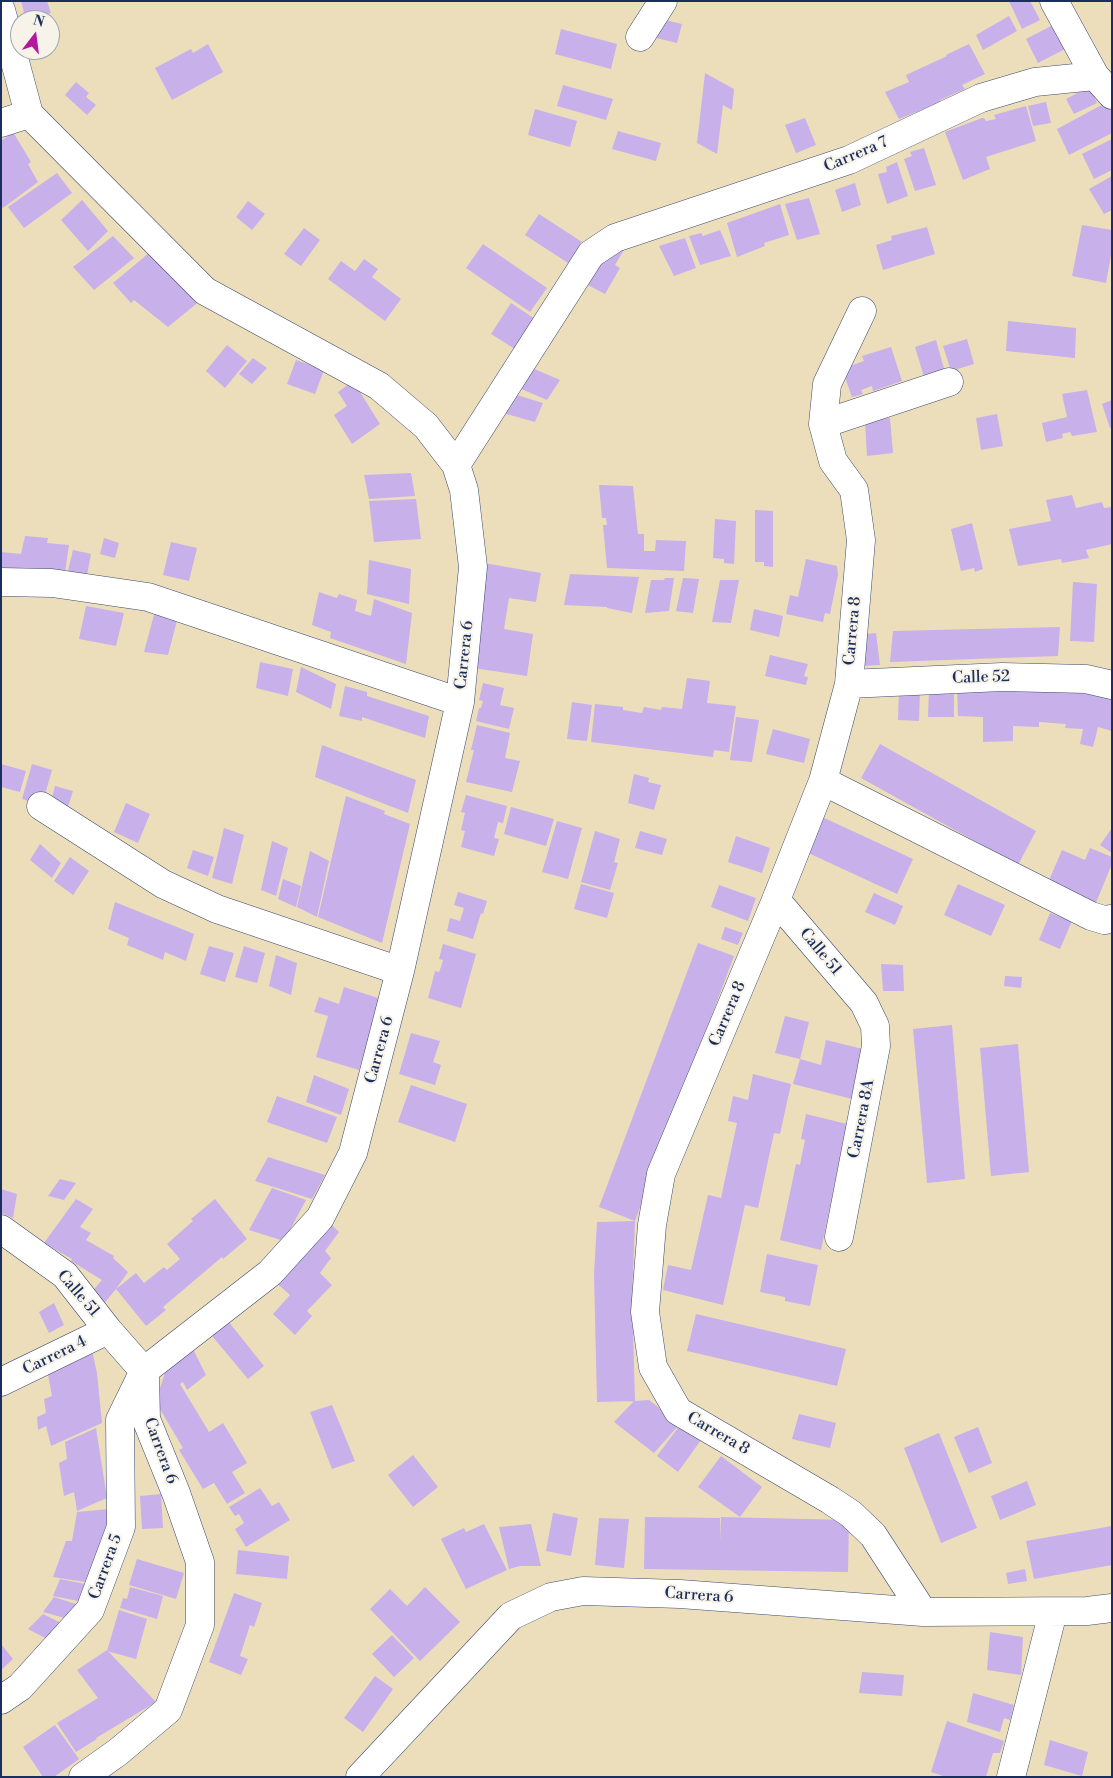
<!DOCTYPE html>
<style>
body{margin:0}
#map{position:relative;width:1113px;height:1778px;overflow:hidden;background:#ecdebb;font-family:"Libre Bodoni",serif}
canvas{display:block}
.frame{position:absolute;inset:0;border:2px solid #1b2f5e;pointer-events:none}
.north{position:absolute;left:10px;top:10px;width:50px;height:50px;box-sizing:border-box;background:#f7f3e8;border:1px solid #9fa5b1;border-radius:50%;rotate:15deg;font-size:14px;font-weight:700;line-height:20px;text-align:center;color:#1b2f5e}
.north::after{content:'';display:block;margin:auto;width:18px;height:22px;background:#b5179e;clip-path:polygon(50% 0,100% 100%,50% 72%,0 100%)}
</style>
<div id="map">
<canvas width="1113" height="1778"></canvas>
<div class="frame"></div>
<div class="north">N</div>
</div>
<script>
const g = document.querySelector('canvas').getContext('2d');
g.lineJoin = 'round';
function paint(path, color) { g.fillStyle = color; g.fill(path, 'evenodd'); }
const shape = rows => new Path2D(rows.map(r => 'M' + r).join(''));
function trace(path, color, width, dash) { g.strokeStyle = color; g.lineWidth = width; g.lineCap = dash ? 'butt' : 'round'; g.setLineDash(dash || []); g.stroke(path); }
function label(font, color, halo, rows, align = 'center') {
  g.font = font + ' "Libre Bodoni",serif'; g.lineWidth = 4; g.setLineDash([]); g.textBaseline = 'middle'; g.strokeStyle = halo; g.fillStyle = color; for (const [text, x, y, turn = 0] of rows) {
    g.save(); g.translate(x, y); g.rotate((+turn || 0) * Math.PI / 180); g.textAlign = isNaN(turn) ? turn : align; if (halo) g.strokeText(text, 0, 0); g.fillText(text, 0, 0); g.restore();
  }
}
paint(shape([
 [21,1,47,1,51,13,26,20],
 [1009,1,1030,1,1040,20,1022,29],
 [1009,16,1017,31,983,50,976,35],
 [661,19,682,24,677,43,656,38],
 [1055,24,1067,48,1038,63,1026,39],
 [561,29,617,44,611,69,555,54],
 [208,44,223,72,172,100,155,68,191,49,193,53],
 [969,44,985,74,962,85,965,89,940,100,941,102,899,119,885,92,909,82,906,75,947,56,946,55],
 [705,73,734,89,732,110,723,105,717,154,697,143],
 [76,82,89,93,86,97,96,105,87,115,65,95],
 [563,85,613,99,606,120,557,106],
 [1089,87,1097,103,1074,114,1066,99],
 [1109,101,1112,107,1112,133,1069,155,1057,129],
 [1046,102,1051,123,1033,126,1028,106],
 [1026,106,1036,141,986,157,990,169,963,180,945,132,982,118,984,118,986,121,996,119,994,115],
 [535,109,577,121,570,147,528,135],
 [805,118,816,145,796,153,785,125],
 [618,131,661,143,656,161,612,149],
 [13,132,31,162,28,164,38,182,3,208,1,205,1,141],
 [1112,139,1112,170,1094,179,1082,154],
 [924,148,936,185,915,191,904,159,912,156,910,152],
 [897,162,908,196,887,204,878,174,887,172,886,167],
 [57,173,72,193,24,228,8,207],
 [1112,176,1112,210,1104,214,1089,189],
 [855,183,861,205,842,212,835,190],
 [809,198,820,234,797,240,785,204],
 [82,200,108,231,88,251,61,220],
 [248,201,265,214,252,230,236,217],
 [780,204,789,235,764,243,765,246,737,257,727,223],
 [539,214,582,242,568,263,525,235],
 [1082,225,1112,230,1112,250,1106,283,1072,276],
 [927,227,935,254,883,270,876,245,892,240,891,236],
 [304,228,320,240,301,266,284,254],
 [720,230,731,256,700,265,689,236,701,233,703,236],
 [113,236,134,258,94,290,73,267],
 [685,238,696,268,674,276,659,246],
 [483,244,547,288,530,312,466,268],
 [625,248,615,265,620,268,605,294,586,284,602,258],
 [149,253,201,300,168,327,134,300,131,303,113,283],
 [364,259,378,269,372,277,401,299,385,321,328,279,341,261,355,271],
 [511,303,535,319,515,349,491,334],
 [1008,321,1076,328,1075,358,1006,351],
 [967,339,974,364,951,371,943,346],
 [936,340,945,372,925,380,915,347],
 [227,345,247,361,225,388,206,371],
 [891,347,902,381,873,391,872,386,861,390,863,394,852,397,842,369,864,361,862,356],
 [253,358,267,368,252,384,239,374],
 [296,360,324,370,315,394,287,384],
 [525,365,560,380,547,400,512,385],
 [353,381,380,424,352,444,334,415,347,406,338,392],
 [1087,390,1097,432,1072,436,1070,432,1062,434,1063,438,1046,442,1042,423,1067,417,1062,394],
 [507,392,543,403,535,422,503,413],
 [1112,400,1112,427,1110,428,1102,404],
 [997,414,1003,446,981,450,976,418],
 [890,418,893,453,867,456,865,421],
 [411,473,415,496,369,499,364,475],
 [599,485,633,486,638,534,644,534,644,551,655,551,656,540,686,541,684,571,607,568,603,525,607,525,606,518,602,518],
 [1072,495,1076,508,1102,502,1104,508,1112,507,1112,544,1086,550,1089,558,1062,563,1061,559,1018,566,1009,529,1051,521,1046,500],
 [416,499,421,539,374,542,369,501],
 [755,510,773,511,773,567,764,566,764,562,755,562],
 [715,519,736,521,734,564,724,563,724,559,713,558],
 [972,523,983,569,975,572,974,568,961,571,951,529],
 [25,536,48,538,47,543,69,545,64,579,1,574,1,552,21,554],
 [104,538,119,543,115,558,100,554],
 [171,542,197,548,189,581,163,575],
 [73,550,91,554,86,580,67,575],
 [806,559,837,566,838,575,831,609,830,614,825,613,823,622,786,614,790,595,798,597],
 [369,560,411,569,409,604,367,594],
 [484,563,541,573,536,602,509,598,504,629,533,634,527,676,467,667],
 [570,574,639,577,632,613,607,608,607,607,564,605],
 [665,578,674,578,669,611,645,613,651,580,664,580],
 [683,578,699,579,693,613,676,611],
 [720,580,739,580,731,623,712,622],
 [1073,582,1097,584,1094,642,1070,641],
 [319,592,337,598,339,594,357,600,355,611,371,616,374,599,412,613,406,664,330,638,331,632,312,625],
 [86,606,124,613,116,646,79,639],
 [754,609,783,616,779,637,750,630],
 [155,611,179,613,168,655,144,652],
 [1060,627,1058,656,890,662,893,631],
 [876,633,880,665,863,666,859,635],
 [770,655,808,664,804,676,808,677,806,685,765,676],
 [260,662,293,669,288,696,256,688],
 [301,667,336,684,331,709,296,692],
 [687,678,710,681,707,703,736,706,729,752,714,750,713,757,591,742,595,704,623,707,623,710,642,713,644,707,661,710,662,707,682,709],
 [483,683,504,688,500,705,514,708,509,729,476,721,479,708,481,708,483,701,479,700],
 [345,686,367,692,367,696,429,716,425,738,362,717,362,721,339,716],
 [957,686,1079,690,1112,697,1112,731,1098,727,1093,747,1080,744,1083,729,1065,728,1066,724,1039,722,1039,727,1013,726,1013,741,983,742,983,717,958,716],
 [929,687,954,687,954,717,928,717],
 [899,690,920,691,919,721,898,720],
 [572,702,592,705,587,741,567,739],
 [736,717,759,720,752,762,730,760],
 [477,725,510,733,505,758,520,761,512,792,466,782,474,750,471,750],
 [773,729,810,739,804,763,766,754],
 [880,744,1036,831,1018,865,861,778],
 [322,745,416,780,408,813,315,777],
 [1,764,26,771,20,792,1,787],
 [32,764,52,770,42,805,22,799],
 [634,774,649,778,648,782,661,785,654,810,628,803],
 [55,786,73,791,68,807,51,802],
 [466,795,507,806,503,823,498,822,494,838,499,839,494,856,461,847,465,831,461,830,465,813,461,812],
 [346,796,385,811,384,814,410,824,382,943,318,917],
 [126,803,150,814,138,843,114,832],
 [511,807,554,819,546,846,504,834],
 [820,816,913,859,897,894,804,851],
 [557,821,582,828,568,879,542,872],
 [224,828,244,835,232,884,212,878],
 [1112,828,1112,853,1100,845],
 [595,831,620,839,614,862,618,863,610,890,581,882],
 [640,831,667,839,662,855,635,848],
 [736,836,770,848,762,873,728,862],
 [272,841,288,848,276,896,261,890],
 [40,844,61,863,52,878,30,860],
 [1090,848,1112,857,1112,864,1095,905,1047,885,1062,850,1085,860],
 [193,850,214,857,208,876,187,868],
 [310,851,329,861,317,917,297,907],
 [70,857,89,871,73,895,54,881],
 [283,879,301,886,296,907,278,899],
 [581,884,614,893,607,918,574,909],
 [958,884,1005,905,991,936,944,915],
 [719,885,756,898,748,921,711,907],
 [458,892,487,901,483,914,481,913,473,939,447,931,450,918,460,921,464,908,454,905],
 [874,893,903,906,895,925,865,912],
 [115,902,194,934,186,961,165,952,163,960,127,945,129,938,108,929],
 [1050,913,1072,921,1060,949,1039,940],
 [725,927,743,933,738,945,721,939],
 [698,943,734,956,635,1221,632,1298,635,1401,597,1402,594,1274,597,1222,635,1221,599,1207],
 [443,944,476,954,461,1008,428,998,435,971,439,972,441,967,443,960,439,959],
 [209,946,234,953,225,982,200,974],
 [244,946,265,953,257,983,235,977],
 [276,955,297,963,291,995,269,986],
 [881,964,903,965,904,991,883,991],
 [1005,976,1022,977,1021,988,1004,986],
 [344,987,381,999,359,1070,316,1057,328,1016,314,1012,319,997,339,1004],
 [785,1016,809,1022,800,1059,775,1053],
 [952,1025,965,1179,927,1183,913,1029],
 [411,1033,440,1041,433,1062,441,1065,435,1085,399,1074],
 [826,1040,863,1049,852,1099,793,1084,800,1059,821,1065],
 [1018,1044,1029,1172,991,1176,980,1048],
 [753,1074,791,1084,780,1134,774,1133,758,1208,745,1205,723,1305,663,1290,668,1265,691,1270,708,1195,721,1198,737,1123,728,1121,733,1096,748,1100],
 [314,1075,349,1089,341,1115,306,1102],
 [411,1085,467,1104,455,1142,398,1122],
 [277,1096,337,1117,327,1143,267,1122],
 [806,1114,847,1124,821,1250,780,1240,796,1164,800,1165,805,1140,801,1139],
 [268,1157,325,1175,312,1199,255,1181],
 [60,1179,76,1183,64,1200,48,1196],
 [272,1188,306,1200,284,1241,249,1230],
 [1,1189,17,1194,13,1218,1,1213],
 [76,1199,93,1209,80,1227,91,1233,86,1240,114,1256,113,1258,128,1272,116,1289,136,1273,144,1283,164,1267,167,1270,180,1259,167,1244,193,1221,191,1219,215,1199,247,1239,223,1259,222,1257,163,1307,166,1310,146,1326,116,1289,102,1306,89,1295,102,1280,71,1261,72,1259,44,1243],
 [322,1216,339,1232,325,1251,331,1258,320,1273,332,1285,307,1311,312,1316,295,1335,273,1314,290,1295,271,1278],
 [767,1254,818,1265,810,1306,785,1301,785,1297,760,1292],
 [54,1303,64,1325,49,1333,39,1312],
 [696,1314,846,1349,837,1386,687,1351],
 [224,1316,264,1366,248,1379,207,1330],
 [91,1346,97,1373,102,1423,51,1446,46,1426,38,1430,37,1417,46,1413,44,1399,52,1396,47,1369],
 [193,1349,206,1375,187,1390,183,1382,180,1384,209,1432,223,1423,247,1463,232,1472,245,1493,227,1504,214,1483,203,1489,179,1450,183,1448,154,1399,157,1397,166,1370],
 [649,1400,680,1424,654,1453,614,1422,634,1401],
 [332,1405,355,1461,332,1469,310,1412],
 [799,1414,836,1423,830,1448,792,1439],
 [680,1425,701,1440,678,1472,657,1456],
 [978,1427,992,1463,969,1473,954,1437],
 [96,1428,107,1498,77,1511,74,1492,64,1496,59,1463,67,1459,65,1442],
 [939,1433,977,1528,941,1543,904,1448],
 [413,1455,438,1487,413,1507,388,1475],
 [721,1456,762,1487,740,1517,698,1487],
 [1027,1481,1036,1505,1000,1520,991,1496],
 [260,1488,272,1506,279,1502,290,1520,246,1547,235,1529,244,1523,239,1514,235,1516,229,1507],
 [161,1494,163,1528,142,1529,140,1496],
 [109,1509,105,1539,92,1583,53,1577,66,1541,72,1541,77,1512],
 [553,1513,578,1518,571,1556,546,1551],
 [645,1517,720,1518,720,1541,721,1517,849,1520,848,1572,644,1569],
 [599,1518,629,1519,624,1568,595,1565],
 [484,1524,507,1570,466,1589,441,1539,464,1528,466,1532],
 [531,1524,541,1566,520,1566,509,1569,499,1527],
 [1112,1526,1112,1565,1034,1579,1026,1541],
 [238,1550,289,1556,287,1579,236,1574],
 [137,1559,184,1573,176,1599,129,1585],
 [1025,1569,1027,1581,1008,1584,1006,1573],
 [60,1579,90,1585,83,1602,53,1596],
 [130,1587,163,1596,157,1619,120,1608,123,1598,127,1599],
 [425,1587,460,1622,420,1661,370,1609,390,1589,407,1606],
 [234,1593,262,1603,254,1627,250,1625,240,1656,248,1659,241,1675,209,1662],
 [54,1597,79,1605,68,1619,43,1612],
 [119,1610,147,1619,136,1659,107,1651],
 [43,1614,63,1624,49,1640,28,1629],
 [990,1632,1023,1637,1021,1675,987,1670],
 [392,1635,414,1658,394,1677,372,1654],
 [1,1644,13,1659,1,1670],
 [107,1650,156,1702,96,1738,97,1739,76,1752,57,1723,98,1698,77,1670],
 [862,1672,904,1675,902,1696,859,1693],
 [375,1676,393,1689,363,1732,344,1718],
 [973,1693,1014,1705,1010,1720,1004,1718,1000,1732,967,1722],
 [947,1721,1004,1741,1000,1753,993,1753,986,1777,946,1777,931,1772],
 [55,1725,79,1759,54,1777,43,1777,23,1747],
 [1050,1740,1088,1752,1082,1776,1044,1765]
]), '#c8b0ea');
const minor = shape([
 [1054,1,1095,76,1112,95],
 [1,10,29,114,205,291,379,386,426,426,456,465,464,490,473,567,460,702,400,971,353,1153,320,1218,270,1273,144,1371,120,1420,121,1527,90,1610,20,1687,1,1700],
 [640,37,663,1],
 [1,123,29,114],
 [862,311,827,384,823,424,833,461,854,490,861,540,849,684,823,781,776,900,661,1174,652,1225,645,1312,653,1367,678,1411,830,1500,851,1514,873,1535,923,1612],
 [823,424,949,382],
 [456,465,591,254,615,238,849,160,981,98,1035,82,1095,76],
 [1,582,52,583,148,597,460,702],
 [849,684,1002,677,1086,679,1112,685],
 [823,781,1091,916,1104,920,1112,919],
 [41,806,163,884,217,909,400,971],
 [776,900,864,1003,875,1026,876,1046,839,1237],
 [1,1229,65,1275,108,1330,144,1371],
 [1,1382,108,1330],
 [83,1777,118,1752,168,1710,200,1625,200,1562,176,1493,146,1419,145,1375],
 [360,1777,511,1616,551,1597,583,1591,680,1594,923,1612,1087,1611,1112,1608],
 [1011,1777,1053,1612]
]);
trace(minor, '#3a496c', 29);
trace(minor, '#fff', 28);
label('16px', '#1b2f5e', '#f7f3e8', [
 ["Carrera 7",856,155,-23],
 ["Carrera 8",853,631,-85],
 ["Carrera 6",465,655,-84],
 ["Calle 52",981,678,-2],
 ["Calle 51",820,952,50],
 ["Carrera 8",728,1014,-67],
 ["Carrera 6",380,1050,-75],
 ["Carrera 8A",862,1119,-79],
 ["Calle 51",78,1294,49],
 ["Carrera 4",55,1356,-26],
 ["Carrera 8",718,1434,30],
 ["Carrera 6",160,1451,70],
 ["Carrera 5",106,1567,-70],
 ["Carrera 6",699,1596,4]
]);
</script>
